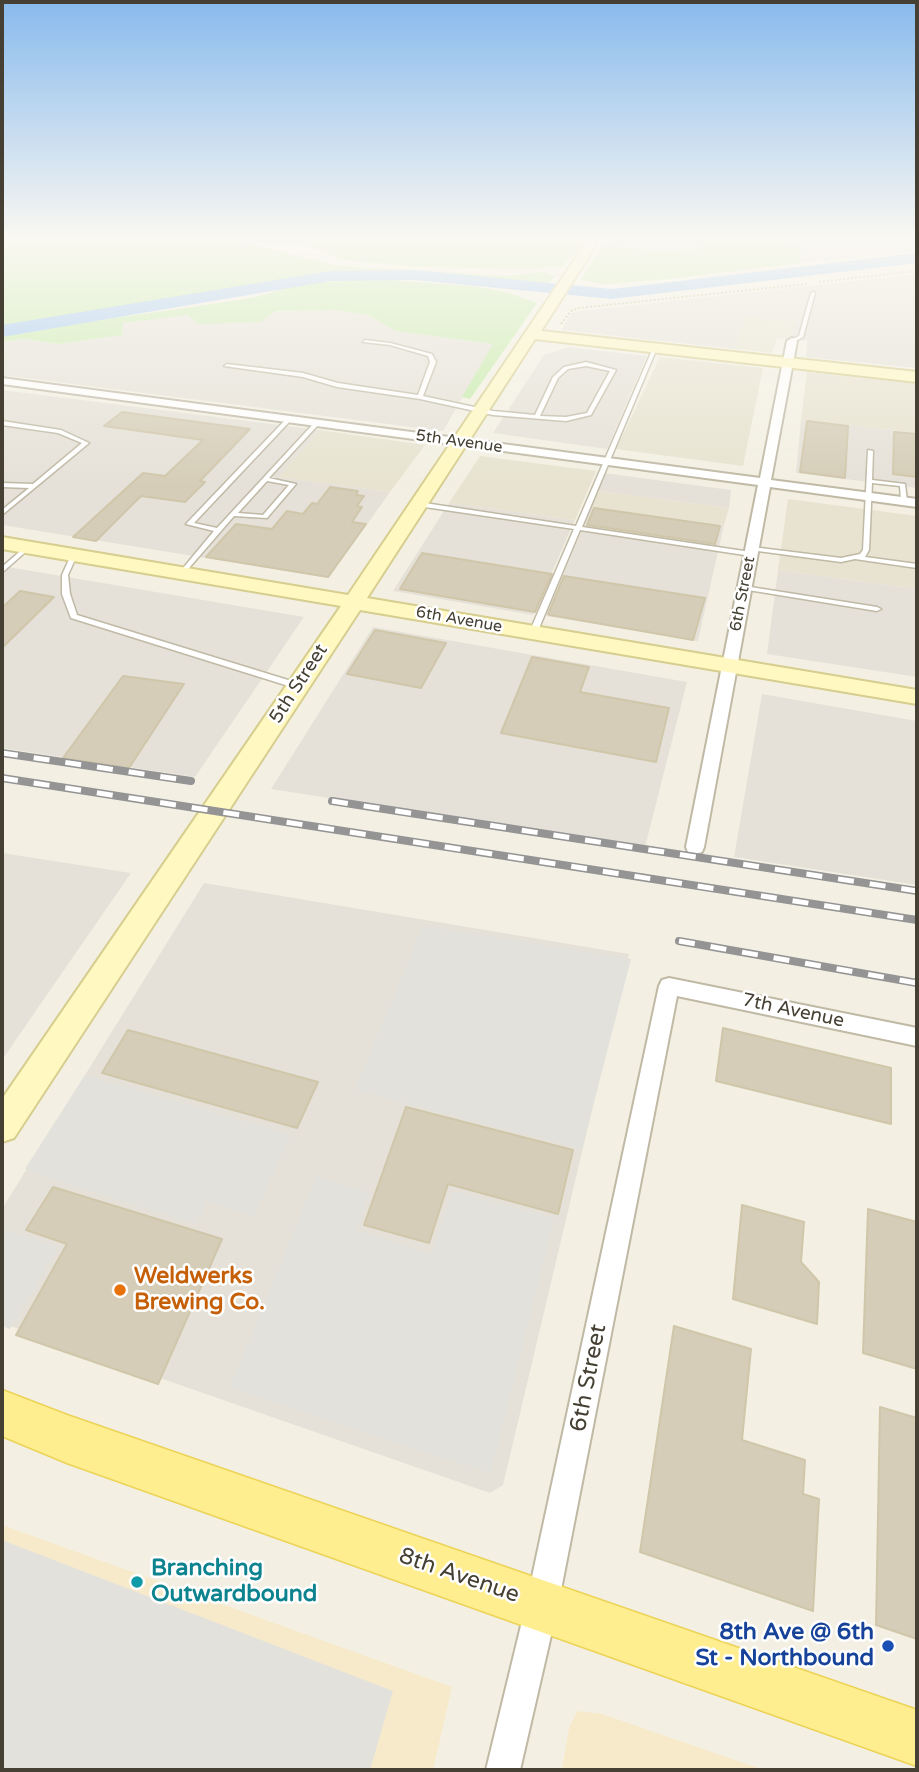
<!DOCTYPE html>
<style>
body{margin:0}
#map{position:relative;width:919px;height:1772px;overflow:hidden;background:#f3f0e3;font-family:"Varela Round",sans-serif}
canvas{display:block}
.frame{position:absolute;inset:0;border:4px solid #454033;pointer-events:none}
</style>
<div id="map">
<canvas width="919" height="1772"></canvas>
<div class="frame"></div>
</div>
<script>
const g = document.querySelector('canvas').getContext('2d');
g.lineJoin = 'round';
function paint(path, color) { g.fillStyle = color; g.fill(path, 'evenodd'); }
const shape = rows => new Path2D(rows.map(r => 'M' + r).join(''));
function trace(path, color, width, dash) { g.strokeStyle = color; g.lineWidth = width; g.lineCap = dash ? 'butt' : 'round'; g.setLineDash(dash || []); g.stroke(path); }
function label(font, color, halo, rows, align = 'center') {
  g.font = font + ' "Varela Round",sans-serif'; g.lineWidth = 5; g.setLineDash([]); g.textBaseline = 'middle'; g.strokeStyle = halo; g.fillStyle = color; for (const [text, x, y, turn = 0] of rows) {
    g.save(); g.translate(x, y); g.rotate((+turn || 0) * Math.PI / 180); g.textAlign = isNaN(turn) ? turn : align; if (halo) g.strokeText(text, 0, 0); g.fillText(text, 0, 0); g.restore();
  }
}
paint(shape([
 [745,317,796,322,792,339,777,338,772,353,735,349],
 [660,357,763,368,743,466,616,449],
 [807,372,917,384,917,433,801,420],
 [320,430,425,445,390,492,278,477],
 [480,456,596,471,575,520,449,503],
 [598,491,729,508,724,525,591,508],
 [788,499,917,516,917,589,778,570]
]), '#e7e3d0');
paint(shape([
 [2,1525,452,1687,433,1770,2,1770],
 [577,1711,602,1714,764,1770,562,1770,569,1728]
]), '#f7eacb');
paint(shape([
 [605,237,704,237,703,249,657,251,602,245],
 [743,237,917,237,917,252,800,263,802,244],
 [917,274,917,368,806,357,807,341,792,339,795,322,745,317,735,349,561,330,572,312],
 [336,310,366,314,396,331,494,344,443,431,2,375,2,342,24,339,59,344,122,335,123,323,188,314],
 [569,347,647,356,607,449,493,433,544,355],
 [2,390,320,430,279,477,390,492,329,578,2,525],
 [801,420,917,433,917,488,796,473],
 [604,473,731,490,729,508,598,491],
 [449,503,575,520,533,615,393,591],
 [591,508,724,525,698,641,546,616],
 [2,566,304,617,195,777,2,748],
 [778,570,917,589,917,677,767,654],
 [373,627,687,682,645,847,271,789],
 [762,694,917,721,917,885,734,857],
 [2,853,131,873,2,1060],
 [204,883,629,954,503,1485,490,1493,2,1323,2,1209]
]), '#e5e1d8');
paint(shape([
 [2,237,250,237,244,242,337,266,504,276,543,272,556,276,544,286,406,273,323,274,2,326],
 [312,237,583,237,579,250,571,255,564,266,529,269,422,267,343,260,304,244],
 [704,237,743,237,802,243,800,263,668,279,606,284,581,280,602,245,657,251,702,249],
 [374,279,474,286,509,293,537,303,470,399,462,397,493,344,396,331,368,315,336,310,276,311,261,322,198,324,188,315,123,323,122,335,59,344,24,339,2,342,2,334,226,302,255,297,304,283]
]), '#c4eba8');
paint(shape([
 [423,926,631,959,582,1149,355,1090],
 [85,1075,291,1135,253,1217,207,1201,196,1225,25,1169],
 [316,1177,370,1193,357,1231,432,1254,452,1191,554,1218,491,1473,230,1388],
 [2,1228,58,1247,10,1329,2,1326],
 [2,1540,393,1691,370,1770,2,1770]
]), '#e3e1dc');
paint(shape([
 [917,253,917,263,612,299,415,280,330,281,2,337,2,325,330,271,415,270,612,289,917,253]
]), '#99c4f5');
const building = shape([
 [122,412,250,429,200,481,205,482,185,502,141,496,96,541,73,537,143,473,165,476,203,440,104,426,122,412],
 [807,421,848,426,845,478,800,472,807,421],
 [894,432,917,434,917,477,893,474,894,432],
 [330,487,358,491,356,495,364,496,357,506,362,507,352,522,366,524,328,577,206,557,236,524,272,529,287,511,303,514,312,503,317,504,330,487],
 [594,508,720,526,715,544,587,525,594,508],
 [422,553,552,574,535,612,400,589,422,553],
 [564,576,705,598,693,640,550,615,548,614,564,576],
 [20,591,54,597,2,648,2,608,20,591],
 [375,630,446,643,421,688,347,674,375,630],
 [532,657,589,667,580,692,669,708,656,762,501,733,532,657],
 [123,676,184,684,129,768,63,758,123,676],
 [723,1028,891,1068,891,1124,716,1081,723,1028],
 [128,1030,318,1082,297,1128,102,1073,128,1030],
 [406,1107,573,1150,558,1214,448,1184,429,1243,364,1225,406,1107],
 [53,1187,222,1239,158,1384,16,1335,67,1244,26,1230,53,1187],
 [742,1205,804,1222,801,1262,819,1282,817,1324,733,1299,742,1205],
 [868,1209,917,1222,917,1369,863,1353,868,1209],
 [674,1326,751,1349,742,1440,805,1460,803,1494,819,1499,813,1611,640,1552,674,1326],
 [880,1407,917,1418,917,1639,876,1625,880,1407]
]);
paint(building, '#d5cdb7');
trace(building, '#d0c6aa', 2);
const lane = shape([
 [813,292,815,293,803,337,794,342,790,342,790,340,799,336,811,293,813,292],
 [365,340,390,343,432,354,436,362,423,396,493,411,535,415,553,377,564,367,586,362,616,370,591,415,566,421,493,415,420,399,337,387,303,377,224,366,227,364,303,373,338,383,418,395,430,362,428,356,390,345,363,342,365,340],
 [586,366,610,371,587,413,566,417,540,416,558,378,568,369,586,366],
 [655,347,657,348,582,527,751,552,754,554,751,556,580,530,537,633,533,635,530,635,529,633,574,529,418,506,415,504,418,502,576,526,653,348,655,347],
 [287,418,292,419,194,523,217,528,315,422,319,422,319,424,269,478,296,484,267,518,234,516,183,575,179,575,179,573,214,531,186,524,287,418],
 [267,481,289,485,263,515,238,513,267,481],
 [2,421,61,430,89,443,2,515,2,510,29,488,2,487,2,483,33,484,82,443,58,433,2,425,2,421],
 [868,450,873,451,872,480,905,484,907,501,904,503,901,501,900,486,872,483,869,550,865,557,917,564,917,568,855,559,841,562,750,550,750,548,752,547,841,558,860,554,863,550,868,450],
 [25,547,30,548,4,571,2,572,2,567,25,547],
 [74,553,77,555,68,575,70,594,77,615,301,684,302,686,298,688,295,688,71,618,62,594,62,575,71,555,74,553],
 [744,586,877,607,881,609,877,611,742,589,740,588,744,586]
]);
const street = shape([
 [792,338,797,341,771,480,917,499,917,507,770,487,704,847,702,852,695,854,688,852,686,847,758,485,2,384,2,378,760,478,787,341,792,338],
 [669,978,917,1028,917,1046,677,996,558,1605,520,1770,486,1770,526,1605,659,986,662,980,669,978]
]);
const secondary = shape([
 [585,237,597,237,593,250,541,331,917,372,917,382,535,339,367,598,917,690,917,704,360,610,14,1138,2,1142,2,1099,341,606,2,549,2,537,348,595,581,250,585,237]
]);
const primary = shape([
 [2,1390,67,1415,917,1710,917,1766,67,1463,2,1436,2,1390]
]);
trace(lane, '#bfb9a5', 3);
trace(street, '#bfb9a5', 4);
trace(secondary, '#d6cd8e', 4);
trace(primary, '#ecd357', 3);
trace(shape([
 [819,282,917,271],
 [561,324,571,311,578,308,807,284]
]), '#c2b895', 2, [2, 2]);
paint(lane, '#fff');
paint(street, '#fff');
paint(secondary, '#fff8c1');
paint(primary, '#ffee90');
const rail = shape([
 [2,753,191,781],
 [2,778,917,920],
 [332,801,917,891],
 [679,941,917,983]
]);
trace(rail, '#949494', 8);
trace(rail, '#fff', 5, [16]);
const sky = g.createLinearGradient(0, 0, 0, 486);
sky.addColorStop(0, '#88baed');
sky.addColorStop(0.49, '#faf8f2');
sky.addColorStop(1, '#faf8f200');
g.fillStyle = sky;
g.fillRect(0, 0, 919, 486);
for (const [x, y, r, color] of [
 [120,1290,7,"#e8710a"],
 [137,1582,7,"#0f9aa8"],
 [888,1646,7,"#1a4fb4"]
]) { const dot = new Path2D(); dot.arc(x, y, r, 0, 2 * Math.PI); g.fillStyle = color; g.fill(dot); trace(dot, '#fff', 2.5); }
label('16px', '#454033', '#fff', [
 ["5th Avenue",459,442,8],
 ["6th Street",743,594,-79],
 ["6th Avenue",459,620,10]
]);
label('19px', '#454033', '#fff', [
 ["5th Street",299,684,-57],
 ["7th Avenue",793,1011,12]
]);
label('bold 23px', '#c56008', '#fff', [
 ["Weldwerks",134,1277],
 ["Brewing Co.",134,1303]
], 'left');
label('23px', '#454033', '#fff', [
 ["6th Street",589,1378,-79],
 ["8th Avenue",459,1576,19]
]);
label('bold 23px', '#0d838f', '#fff', [
 ["Branching",151,1569],
 ["Outwardbound",151,1595]
], 'left');
label('bold 23px', '#164399', '#fff', [
 ["8th Ave @ 6th",874,1633],
 ["St - Northbound",874,1659]
], 'right');
</script>
